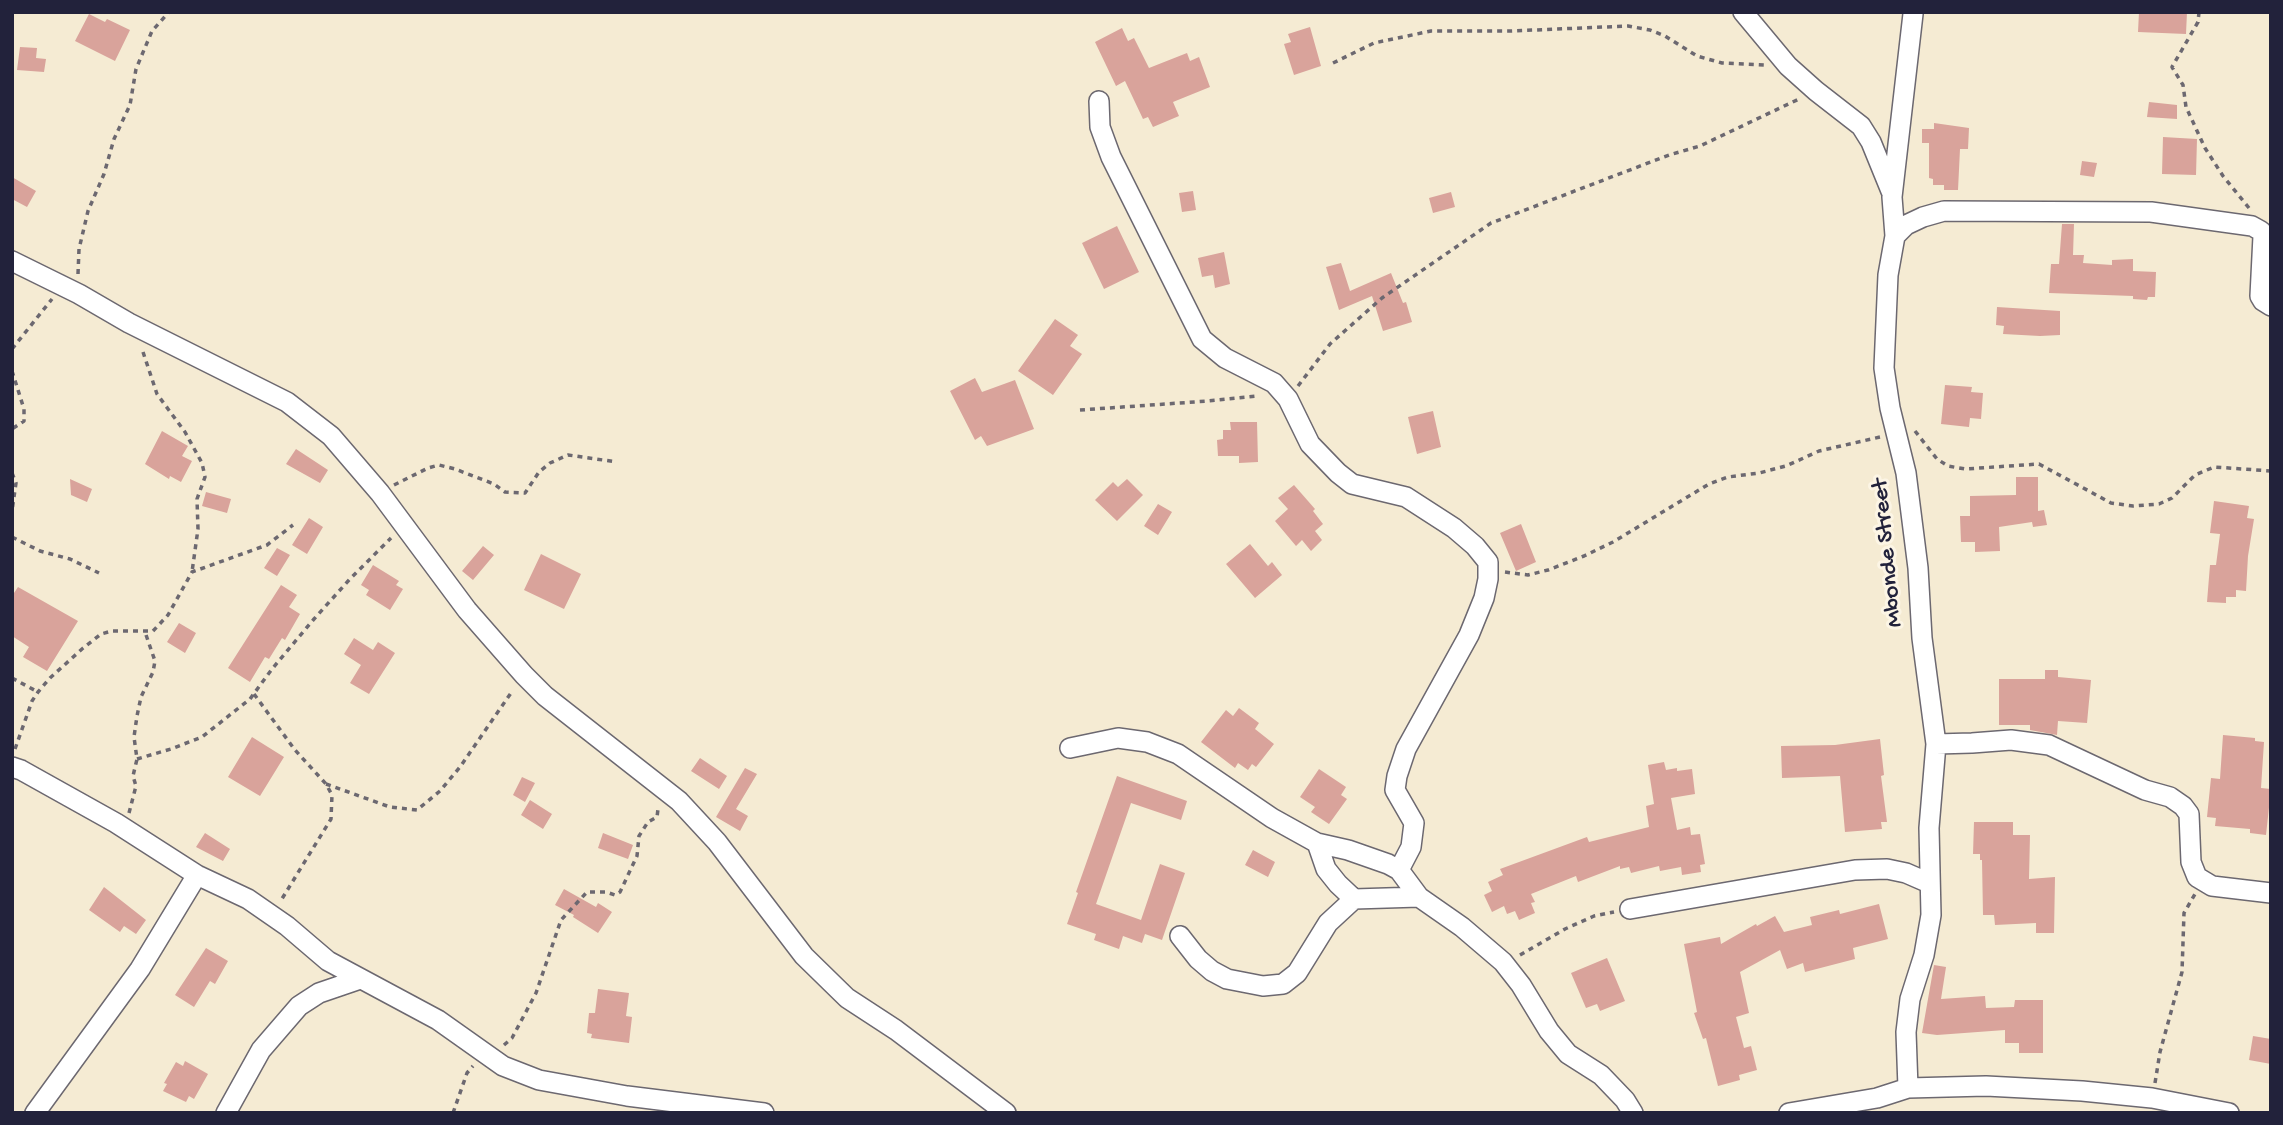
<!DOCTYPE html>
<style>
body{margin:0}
#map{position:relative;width:2283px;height:1125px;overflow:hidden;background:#f5ebd3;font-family:"Gochi Hand",sans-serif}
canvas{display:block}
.frame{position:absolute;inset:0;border:14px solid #22223b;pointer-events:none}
</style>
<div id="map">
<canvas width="2283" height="1125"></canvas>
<div class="frame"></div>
</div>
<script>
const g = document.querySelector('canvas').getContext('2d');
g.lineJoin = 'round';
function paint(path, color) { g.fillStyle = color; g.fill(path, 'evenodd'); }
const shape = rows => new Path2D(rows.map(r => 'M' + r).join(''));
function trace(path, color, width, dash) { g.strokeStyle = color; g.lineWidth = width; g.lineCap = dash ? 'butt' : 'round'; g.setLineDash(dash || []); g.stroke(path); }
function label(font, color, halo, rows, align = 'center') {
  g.font = font + ' "Gochi Hand",sans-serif'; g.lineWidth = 6; g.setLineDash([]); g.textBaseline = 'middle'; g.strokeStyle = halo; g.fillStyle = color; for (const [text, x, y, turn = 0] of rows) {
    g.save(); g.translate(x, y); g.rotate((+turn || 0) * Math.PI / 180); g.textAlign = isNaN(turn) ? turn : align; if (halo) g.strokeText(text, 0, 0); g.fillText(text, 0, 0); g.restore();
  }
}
paint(shape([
 [2139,12,2187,12,2186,34,2138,32],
 [89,14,105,22,107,19,130,30,115,61,75,41],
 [1310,27,1321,66,1294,75,1284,44,1291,42,1288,34],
 [1122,28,1128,41,1134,38,1149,68,1187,53,1190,61,1199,57,1210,87,1173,102,1179,116,1153,127,1148,117,1143,119,1125,81,1116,86,1095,42],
 [20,47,37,48,36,58,46,59,44,72,17,70],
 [2149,102,2177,105,2177,119,2147,117],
 [1934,123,1969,128,1968,149,1960,149,1958,190,1944,190,1944,185,1933,185,1933,179,1929,178,1929,143,1922,143,1922,129,1934,129],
 [2163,137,2197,139,2196,175,2162,174],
 [2082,161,2097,163,2094,177,2080,175],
 [12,177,36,191,27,207,12,199],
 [1193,191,1196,210,1182,212,1179,193],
 [1451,192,1455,207,1433,213,1429,198],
 [2062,224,2074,224,2073,255,2084,255,2083,263,2112,265,2112,260,2133,259,2133,271,2156,272,2155,297,2148,297,2147,300,2133,299,2133,296,2049,293,2051,264,2059,264],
 [1117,226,1139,272,1104,289,1082,243],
 [1224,252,1230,284,1215,288,1213,275,1202,277,1198,258],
 [1341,263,1350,291,1391,273,1403,303,1406,302,1412,322,1383,331,1372,296,1339,310,1326,267],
 [1997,307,2060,311,2060,335,2040,336,2003,334,2004,326,1996,325],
 [1055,319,1078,335,1070,346,1082,354,1053,395,1018,371],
 [975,378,982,392,1015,380,1034,429,987,446,981,436,975,440,950,391],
 [1945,385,1972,387,1971,392,1983,393,1981,419,1970,418,1969,427,1941,424],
 [1433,411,1441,447,1417,454,1408,417],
 [1230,422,1257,422,1258,462,1239,463,1239,456,1218,456,1217,440,1223,439,1223,430,1231,430],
 [162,431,188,446,182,456,192,461,181,482,170,476,169,479,145,464],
 [296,449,328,470,320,483,286,464],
 [2016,477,2038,477,2038,511,2044,510,2047,525,2033,527,2032,522,1999,527,2000,551,1975,552,1975,542,1961,542,1960,516,1970,516,1970,496,2016,495],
 [70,479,92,489,87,502,71,495],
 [1127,479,1143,495,1117,521,1095,500,1113,482,1118,487],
 [1294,485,1315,509,1313,511,1323,524,1315,531,1322,540,1311,551,1302,540,1296,546,1275,521,1288,509,1278,498],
 [206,492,231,499,227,513,202,506],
 [2214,501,2249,506,2247,518,2254,519,2248,556,2246,591,2236,590,2236,597,2226,597,2226,603,2207,602,2210,565,2216,565,2220,534,2210,533],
 [1158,504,1172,512,1158,535,1144,526],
 [309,518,323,527,307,554,292,545],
 [1521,524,1536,562,1516,571,1500,533],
 [1250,544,1268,566,1272,562,1282,575,1255,598,1226,564],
 [483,546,494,555,473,580,462,571],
 [277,548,290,555,277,576,264,568],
 [541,554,581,574,564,609,524,590],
 [373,565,399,581,396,585,403,589,390,610,366,595,369,590,361,585],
 [281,585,297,595,289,607,300,614,285,640,282,638,269,659,265,657,250,682,228,668],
 [18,587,78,621,47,671,23,657,29,647,12,636,12,596],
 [179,623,196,633,185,653,167,642],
 [354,638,373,650,378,642,395,653,369,694,350,683,361,665,344,654],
 [2045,670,2058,670,2058,677,2091,680,2087,723,2058,721,2057,735,2030,730,2030,725,1999,725,1999,679,2045,679],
 [1239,708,1259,723,1255,729,1274,744,1256,767,1252,764,1248,770,1238,763,1235,768,1201,742,1226,710,1233,716],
 [2223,735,2255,738,2255,741,2264,742,2261,788,2271,789,2266,835,2250,833,2250,829,2215,826,2216,818,2207,817,2211,778,2220,779],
 [252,737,284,757,260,796,228,777],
 [1880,739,1884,775,1881,776,1887,822,1881,822,1882,829,1845,832,1840,776,1782,778,1781,746,1835,745],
 [700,758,727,776,719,789,691,771],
 [1664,762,1666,770,1677,768,1677,771,1692,769,1695,794,1671,798,1677,830,1690,827,1691,835,1700,834,1705,864,1700,865,1701,872,1682,875,1681,867,1660,871,1659,866,1631,873,1629,867,1620,869,1620,866,1578,882,1576,876,1531,894,1535,902,1531,903,1535,913,1519,920,1515,911,1507,914,1504,906,1492,912,1484,895,1492,891,1488,882,1503,875,1500,869,1587,837,1589,842,1649,827,1646,806,1654,804,1648,765],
 [745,768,757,774,736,809,748,816,740,831,716,817],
 [1319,769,1346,787,1341,795,1347,799,1329,824,1311,812,1315,807,1300,797],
 [1117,776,1187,801,1181,820,1131,803,1096,904,1141,920,1160,864,1185,873,1162,940,1145,934,1142,943,1123,936,1119,949,1094,940,1096,934,1067,924,1078,893,1076,892],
 [522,777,535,783,525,802,513,795],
 [530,800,552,814,543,829,521,815],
 [1974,822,2013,822,2013,835,2030,835,2029,879,2055,877,2054,933,2036,933,2036,923,1995,925,1994,915,1983,915,1982,860,1980,860,1980,854,1973,854],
 [205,833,230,849,223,861,196,847],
 [603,833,633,845,628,859,598,848],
 [1253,850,1275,862,1268,877,1245,865],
 [104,887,146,920,136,934,124,926,120,932,89,910],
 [564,889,596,907,598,903,612,912,598,933,573,917,574,915,555,905],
 [1879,904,1888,939,1853,948,1855,959,1805,972,1803,963,1787,969,1780,950,1740,972,1749,1013,1736,1017,1744,1048,1751,1046,1757,1070,1739,1075,1740,1080,1718,1086,1706,1038,1703,1039,1694,1013,1697,1012,1684,944,1720,937,1721,944,1756,924,1757,926,1775,916,1784,932,1812,925,1810,917,1839,910,1840,914],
 [206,948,228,961,215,984,210,981,194,1007,175,995],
 [1607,958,1625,1001,1600,1011,1597,1004,1586,1008,1571,973],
 [1934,965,1946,967,1941,999,1985,996,1986,1008,2014,1007,2015,1000,2043,1000,2043,1053,2019,1053,2019,1043,2005,1043,2005,1030,1937,1035,1922,1033],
 [598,989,629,993,626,1016,632,1017,629,1043,591,1038,592,1034,587,1033,589,1013,595,1013],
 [2253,1036,2271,1039,2271,1064,2249,1060],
 [185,1061,208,1074,194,1099,189,1096,186,1102,163,1091,167,1084,164,1083,176,1062,183,1066]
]), '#d9a39b');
const minor = shape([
 [1743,12,1788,66,1816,91,1861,126,1871,142,1891,191],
 [1099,101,1100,127,1111,157,1202,339,1225,358,1274,383,1288,399,1310,444,1338,473,1352,484,1406,497,1454,528,1475,546,1488,562,1488,579,1484,598,1469,635,1406,749,1397,776,1395,790,1414,823,1411,847,1399,870],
 [1895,236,1906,225,1923,217,1944,211,2151,212,2252,226,2261,231,2263,236,2260,296,2263,301,2271,306],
 [12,261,79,294,129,323,287,402,331,436,380,493,467,610,524,675,545,696,679,801,717,842,804,956,847,998,896,1030,1006,1113],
 [1936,744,1972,743,2011,740,2049,745,2145,790,2170,797,2183,806,2189,814,2191,862,2197,877,2212,886,2271,893],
 [1070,748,1118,738,1147,742,1178,754,1272,818,1317,843,1348,850,1388,864,1399,870,1419,897,1462,927,1503,962,1521,985,1549,1031,1568,1054,1601,1075,1625,1100,1633,1113],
 [12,767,21,770,116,823,197,875,248,899,287,926,328,961,438,1020,503,1066,539,1080,627,1096,764,1113],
 [1317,843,1326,869,1338,884,1354,899],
 [1630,909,1855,870,1887,869,1906,873,1929,883],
 [1180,936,1198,959,1212,971,1227,979,1263,986,1283,984,1297,973,1328,923,1354,899,1419,897],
 [1908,1088,1906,1032,1910,999,1924,955,1931,915,1929,828,1936,744,1922,638,1918,568,1906,473,1890,408,1884,368,1888,275,1895,236,1892,197,1913,14],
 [35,1113,140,969,197,875],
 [226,1113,261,1050,299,1006,319,993,360,979],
 [1789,1113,1877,1098,1908,1088,1986,1086,2082,1091,2152,1098,2229,1113]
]);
trace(minor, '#6c6870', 22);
trace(shape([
 [2199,12,2198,22,2172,67,2183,85,2186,107,2205,148,2223,176,2249,208],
 [1333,63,1374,43,1431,31,1511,31,1628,26,1650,30,1665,36,1697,56,1722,63,1765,65],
 [78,274,79,249,88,211,104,174,114,139,130,105,136,69,152,31,169,12],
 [12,349,52,299],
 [143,352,157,394,185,432,202,463,205,477,197,499,198,529,192,572],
 [12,371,24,409,24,421,12,429],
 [1298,386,1330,344,1382,298,1491,223,1669,155,1700,146,1799,99],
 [1080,410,1208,401,1257,396],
 [1915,431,1937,459,1948,466,1965,469,2039,464,2111,503,2133,506,2159,504,2172,498,2195,475,2214,467,2271,471],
 [12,473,16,483,12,511],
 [394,485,428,468,439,465,455,469,494,484,505,492,525,493,539,472,550,463,568,455,617,462],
 [12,537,40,551,70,559,99,573],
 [1505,572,1528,575,1548,570,1584,556,1613,542,1709,484,1728,477,1759,473,1786,466,1819,451,1880,437],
 [12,678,38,692],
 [254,694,295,750,326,784,332,795,331,819,280,902],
 [15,749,32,701,38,692,50,678,82,649,101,634,112,631,153,631,168,615,192,572,267,545,293,525],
 [137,759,171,749,202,737,250,699,272,669,314,619,349,580,391,538],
 [326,784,390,807,417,810,440,791,460,767,513,690],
 [129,813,136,786,133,776,137,759,134,737,137,716,141,697,153,672,155,661,145,632],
 [1520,955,1565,929,1594,916,1614,912],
 [504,1045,512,1038,536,993,561,920,587,892,606,892,615,895,620,892,637,856,639,836,648,822,657,817,658,809],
 [2155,1083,2160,1052,2182,972,2184,913,2195,894],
 [453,1113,467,1073,473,1066]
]), '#6c6870', 3.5, [5, 5]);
trace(minor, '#fff', 19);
label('24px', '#22223b', '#fcf5e5', [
 ["Mbonde Street",1889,553,-96]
]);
</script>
